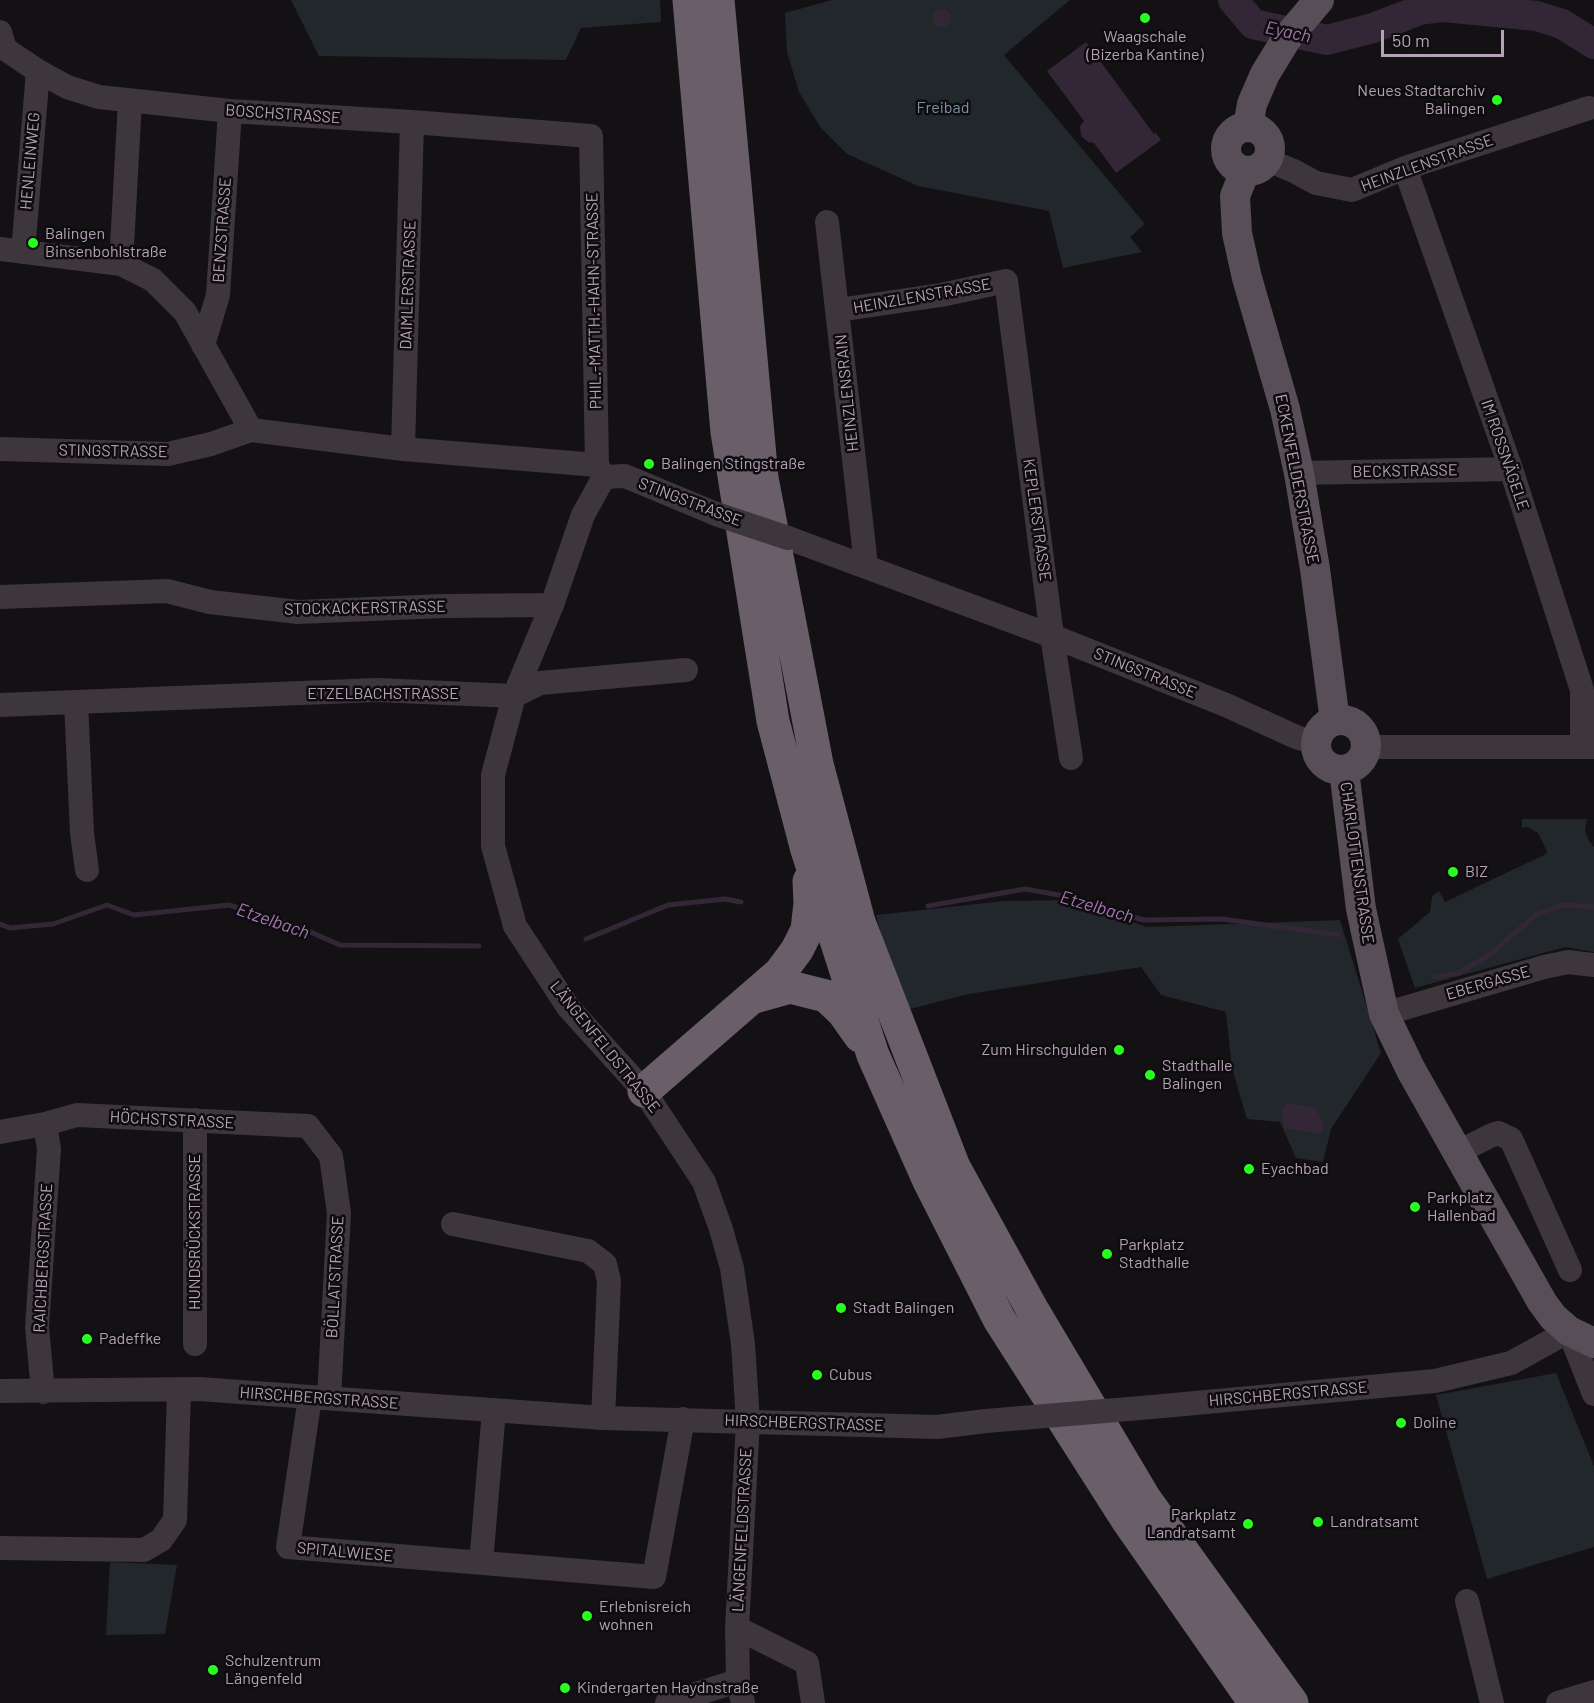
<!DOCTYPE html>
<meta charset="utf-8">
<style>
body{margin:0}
#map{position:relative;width:1594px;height:1703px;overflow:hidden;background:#131113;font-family:Barlow,sans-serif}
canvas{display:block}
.scale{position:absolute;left:1381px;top:30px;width:123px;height:27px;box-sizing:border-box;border:3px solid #b4a2b5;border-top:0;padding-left:8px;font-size:18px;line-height:21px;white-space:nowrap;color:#b4a2b5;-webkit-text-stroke:4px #0e0c0e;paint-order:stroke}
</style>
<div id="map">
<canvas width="1594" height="1703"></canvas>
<div class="scale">50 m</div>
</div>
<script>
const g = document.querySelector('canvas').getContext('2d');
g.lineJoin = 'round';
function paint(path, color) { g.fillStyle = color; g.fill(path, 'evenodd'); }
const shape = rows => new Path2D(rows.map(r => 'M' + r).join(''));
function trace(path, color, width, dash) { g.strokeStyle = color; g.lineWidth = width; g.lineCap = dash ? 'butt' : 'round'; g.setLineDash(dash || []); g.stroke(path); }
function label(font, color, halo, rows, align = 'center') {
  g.font = font + ' Barlow,sans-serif'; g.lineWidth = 5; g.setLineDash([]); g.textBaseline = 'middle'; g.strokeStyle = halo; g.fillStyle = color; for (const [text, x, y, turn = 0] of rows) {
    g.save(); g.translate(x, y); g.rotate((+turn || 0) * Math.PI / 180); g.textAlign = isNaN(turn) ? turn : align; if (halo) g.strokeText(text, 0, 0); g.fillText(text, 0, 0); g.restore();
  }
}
paint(shape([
 [291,0,660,0,661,22,581,28,566,60,319,56],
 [832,0,1070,0,1004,55,1145,224,1130,237,1142,252,1063,268,1049,211,918,186,847,154,821,128,799,92,787,52,785,13],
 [1522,819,1587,819,1585,830,1589,841,1594,847,1594,952,1565,947,1415,988,1398,939,1430,912,1432,896,1439,891,1445,902,1546,854,1547,851,1538,833,1528,827,1522,828],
 [1067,900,1147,927,1340,920,1381,1053,1331,1129,1323,1162,1296,1158,1280,1122,1247,1119,1232,1068,1226,1012,1161,995,1141,967,969,994,902,1011,876,915,1004,901],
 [1556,1373,1594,1466,1594,1547,1487,1579,1436,1395],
 [110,1562,177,1565,165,1634,106,1635]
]), '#21272b');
paint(shape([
 '933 18a9 9 0 1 1 18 0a9 9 0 1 1-18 0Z',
 [1086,42,1154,134,1156,133,1161,140,1116,173,1094,143,1088,142,1081,136,1080,126,1084,121,1047,71],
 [1287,1103,1316,1107,1324,1126,1322,1134,1284,1128,1281,1112]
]), '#332737');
trace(shape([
 [928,906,1025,889,1076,898,1143,920,1222,919,1339,935],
 [0,924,10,928,53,924,107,905,134,915,229,905,299,927,340,945,479,946],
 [586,939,668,905,725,899,741,902],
 [1435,977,1459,973,1489,955,1537,914,1564,905,1594,907]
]), '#332737', 5);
trace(shape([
 [1233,0,1253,24,1327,40,1373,28,1420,10,1443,7,1537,16,1562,24,1594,44]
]), '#332737', 30);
trace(shape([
 [0,32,5,49,38,71,67,87,99,97,230,111,412,122,591,136,597,465,604,477],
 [1267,160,1294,171,1316,183,1352,190,1405,168,1589,108],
 [1405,168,1511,469,1582,690,1582,747],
 [827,222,866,565],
 [0,249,121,264,153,280,185,312,251,430],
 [23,252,38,71],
 [121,264,130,101],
 [838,310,941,295,1006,281,1052,636,1071,758],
 [203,345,218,295,230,111],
 [0,449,168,454,211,444,251,430,403,449,597,465],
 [403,449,412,122],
 [1299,473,1511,469],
 [604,477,583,515,552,605,514,696,493,775,493,846,515,926,568,1007,644,1091,704,1182,721,1229,732,1268,743,1344,748,1421,737,1628,738,1681,743,1703],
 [604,477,625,476,716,514],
 [788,538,1052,636,1226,705,1296,737,1316,743],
 [0,597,167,591,210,602,298,612,444,606,552,605],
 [76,702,82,833,87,870],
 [0,705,377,690,514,696,540,683,686,670],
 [1366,747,1594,747],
 [1384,1014,1544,967,1568,962,1594,965],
 [0,1132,45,1124,77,1115,308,1126,331,1156,339,1213,329,1398],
 [1458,1152,1490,1136,1498,1133,1511,1139,1570,1270],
 [453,1224,588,1251,605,1264,609,1281,603,1418],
 [195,1344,195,1120],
 [0,1391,199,1389,603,1418,937,1427,986,1421],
 [43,1392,37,1327,49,1149,45,1124],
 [310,1397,288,1547,654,1577,683,1419],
 [1152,1407,1435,1381,1511,1363,1569,1331,1594,1394],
 [0,1548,144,1550,161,1540,175,1520,179,1391],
 [481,1563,494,1410],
 [1467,1601,1492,1703],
 [737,1628,807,1663,813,1703],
 [667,1703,738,1681],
 [1558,1703,1594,1692]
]), '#3d363c', 24);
trace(shape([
 [1248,127,1252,104,1265,74,1287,38,1319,0],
 '1226 149a22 22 0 1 1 44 0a22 22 0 1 1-44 0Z',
 [1245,171,1235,196,1237,233,1247,278,1285,409,1299,473,1315,569,1335,721],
 '1316 745a25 25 0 1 1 50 0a25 25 0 1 1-50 0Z',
 [1344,770,1361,909,1384,1014,1411,1070,1542,1302,1553,1317,1569,1331,1594,1343]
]), '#574e57', 30);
trace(shape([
 [689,0,727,432,773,721,807,850,873,1055,929,1181,999,1319,1128,1521,1255,1703],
 [718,0,762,478,817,764,859,922,954,1167,1032,1309,1145,1499,1292,1703],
 [754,997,790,987,826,996,843,1012,860,1036],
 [644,1091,780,973,797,950,807,930,810,903,809,881]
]), '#6a5e69', 33);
trace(shape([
 [716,514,788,538],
 [986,1421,1152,1407]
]), '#3d363c', 24);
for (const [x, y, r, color] of [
 [1145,18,6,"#29fc21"],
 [1497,100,6,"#29fc21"],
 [33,243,6,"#29fc21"],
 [649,464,6,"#29fc21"],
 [1453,872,6,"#29fc21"],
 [1119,1050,6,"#29fc21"],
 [1150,1075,6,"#29fc21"],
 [1249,1169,6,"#29fc21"],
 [1415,1207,6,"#29fc21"],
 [1107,1254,6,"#29fc21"],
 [841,1308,6,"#29fc21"],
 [87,1339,6,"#29fc21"],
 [817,1375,6,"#29fc21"],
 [1401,1423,6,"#29fc21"],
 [1318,1522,6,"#29fc21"],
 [1248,1524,6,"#29fc21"],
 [587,1616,6,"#29fc21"],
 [213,1670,6,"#29fc21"],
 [565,1688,6,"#29fc21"]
]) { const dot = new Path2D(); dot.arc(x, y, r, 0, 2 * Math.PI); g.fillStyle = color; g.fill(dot); trace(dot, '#0e0c0e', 2); }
label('16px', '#b4a2b5', '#0e0c0e', [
 ["Waagschale",1145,37,"center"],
 ["(Bizerba Kantine)",1145,55,"center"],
 ["Neues Stadtarchiv",1485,91,"right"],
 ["Balingen",1485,109,"right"],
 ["Balingen",45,234],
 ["Binsenbohlstraße",45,252],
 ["Balingen Stingstraße",661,464],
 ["BIZ",1465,872],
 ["Zum Hirschgulden",1107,1050,"right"],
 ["Stadthalle",1162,1066],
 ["Balingen",1162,1084],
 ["Eyachbad",1261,1169],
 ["Parkplatz",1427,1198],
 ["Hallenbad",1427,1216],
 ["Parkplatz",1119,1245],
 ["Stadthalle",1119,1263],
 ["Stadt Balingen",853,1308],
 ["Padeffke",99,1339],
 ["Cubus",829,1375],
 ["Doline",1413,1423],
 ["Parkplatz",1236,1515,"right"],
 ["Landratsamt",1236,1533,"right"],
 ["Landratsamt",1330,1522],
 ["Erlebnisreich",599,1607],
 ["wohnen",599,1625],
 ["Schulzentrum",225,1661],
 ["Längenfeld",225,1679],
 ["Kindergarten Haydnstraße",577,1688]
], 'left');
label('16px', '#7792a1', '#0e0c0e', [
 ["Freibad",943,108]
]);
label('16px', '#b4a2b5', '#0e0c0e', [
 ["BOSCHSTRASSE",283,114,4],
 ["HENLEINWEG",30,161,-85],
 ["HEINZLENSTRASSE",1427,163,-20],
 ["BENZSTRASSE",222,230,-86],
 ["DAIMLERSTRASSE",408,285,-88],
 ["HEINZLENSTRASSE",922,296,-10],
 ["PHIL.-MATTH.-HAHN-STRASSE",594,301,-91],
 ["HEINZLENSRAIN",847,393,-96],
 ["STINGSTRASSE",113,451,1],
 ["IM ROSSNÄGELE",1505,455,71],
 ["BECKSTRASSE",1405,471,-1],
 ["ECKENFELDERSTRASSE",1297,479,79],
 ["STINGSTRASSE",690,502,21],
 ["KEPLERSTRASSE",1037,520,82],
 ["STOCKACKERSTRASSE",365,608,-1],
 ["STINGSTRASSE",1145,673,22],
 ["ETZELBACHSTRASSE",383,694],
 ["CHARLOTTENSTRASSE",1357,863,82],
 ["EBERGASSE",1488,983,-16],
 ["LÄNGENFELDSTRASSE",605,1047,51],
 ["HÖCHSTSTRASSE",172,1120,3],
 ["HUNDSRÜCKSTRASSE",195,1232,-90],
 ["RAICHBERGSTRASSE",43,1258,-87],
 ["BÖLLATSTRASSE",335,1277,-87],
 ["HIRSCHBERGSTRASSE",1288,1394,-5],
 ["HIRSCHBERGSTRASSE",319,1398,4],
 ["HIRSCHBERGSTRASSE",804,1423,2],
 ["LÄNGENFELDSTRASSE",742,1530,-87],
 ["SPITALWIESE",345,1552,5]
]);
label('italic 18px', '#a476b2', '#0e0c0e', [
 ["Eyach",1288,32,12],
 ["Etzelbach",1097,907,16],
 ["Etzelbach",273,921,19]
]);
</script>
